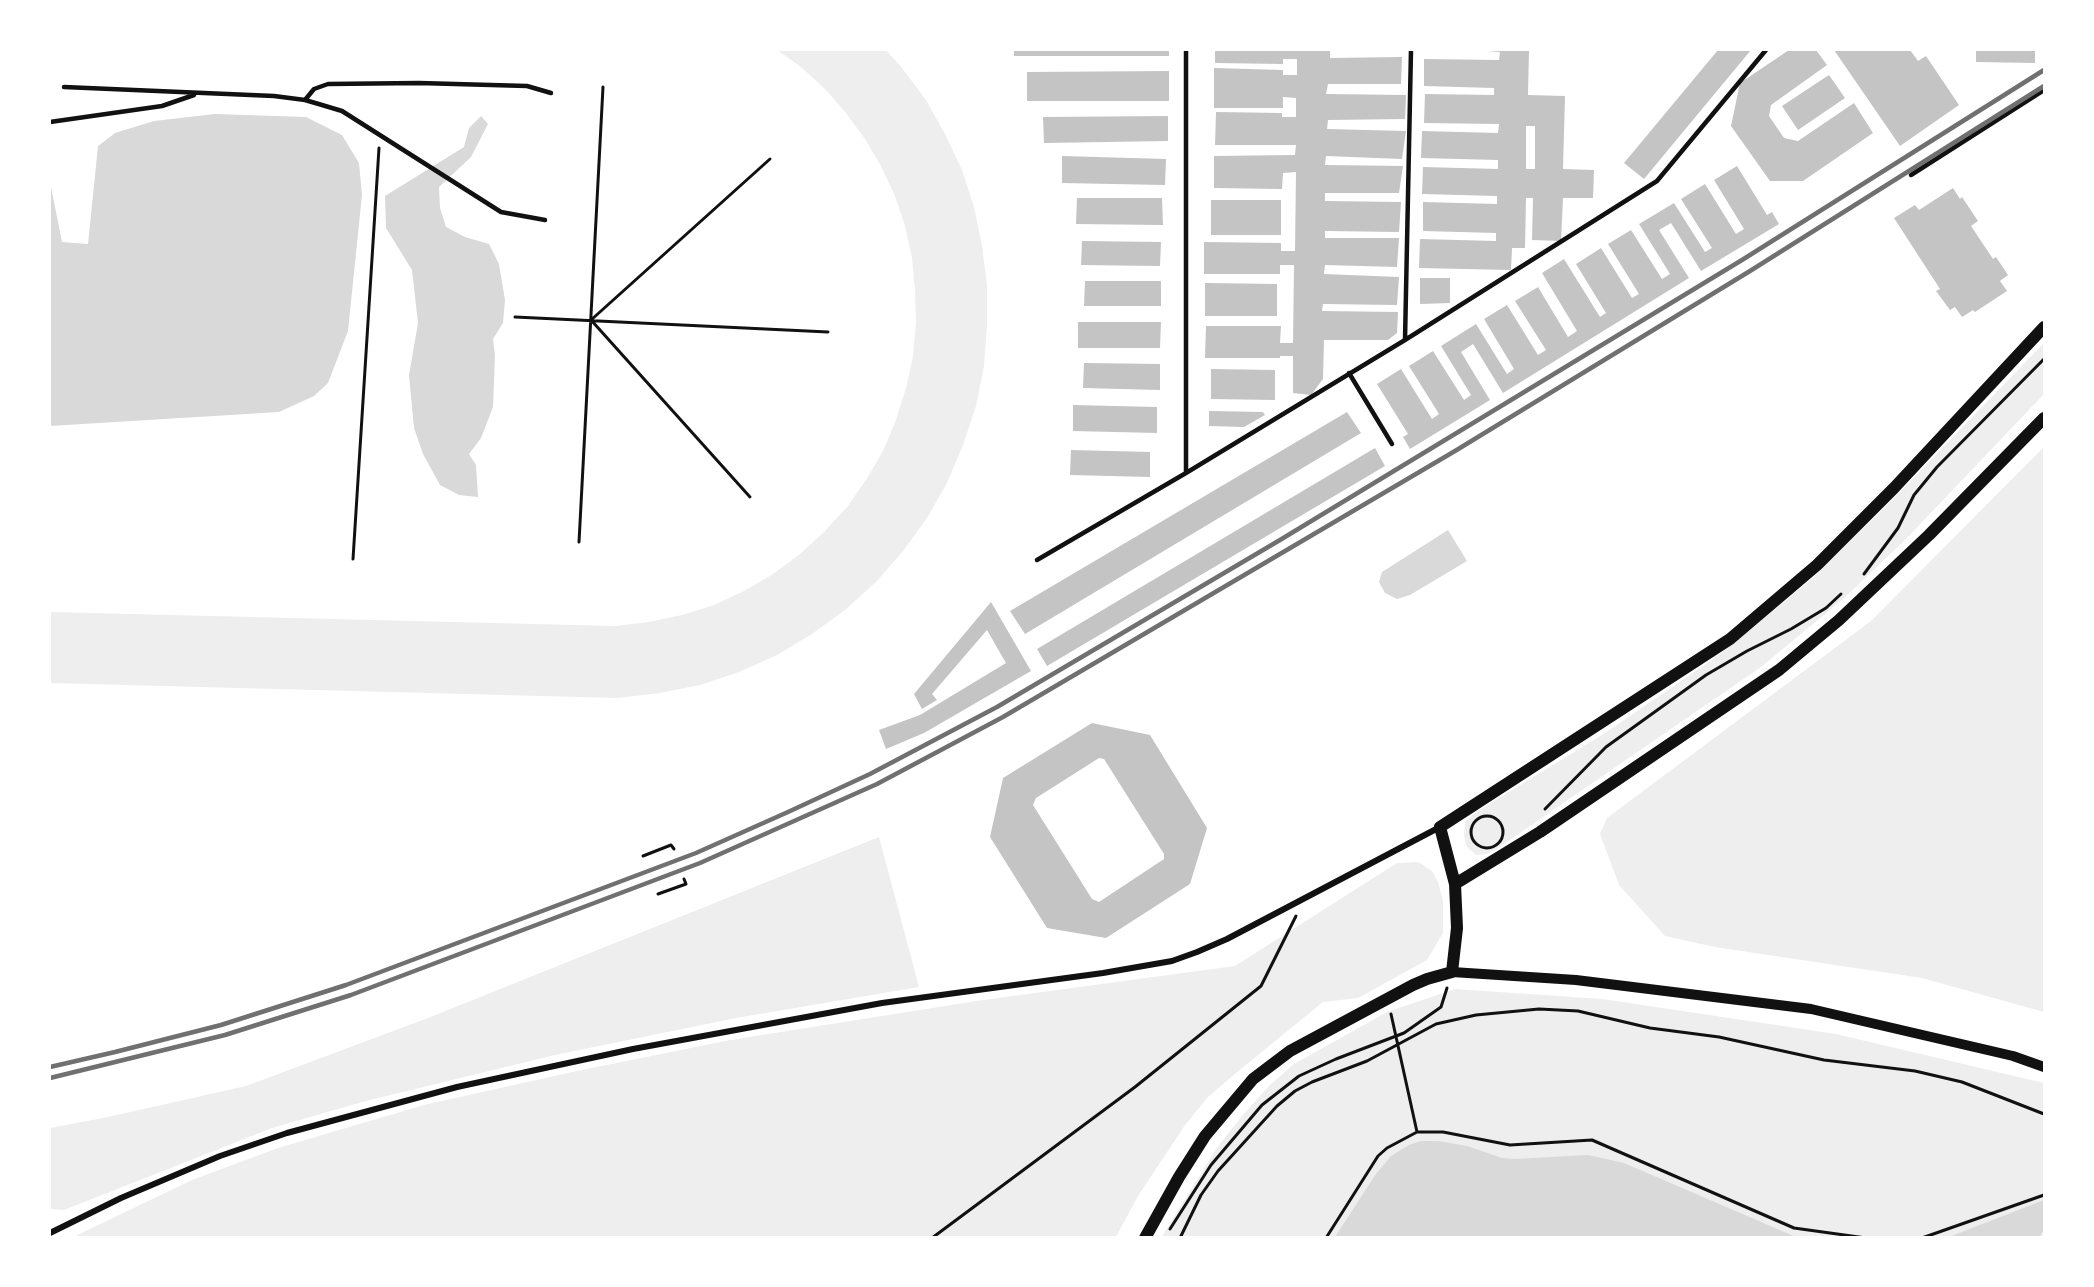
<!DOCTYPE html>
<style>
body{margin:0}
#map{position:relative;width:2094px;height:1287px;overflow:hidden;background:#fff;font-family:Inter,sans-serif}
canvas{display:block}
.frame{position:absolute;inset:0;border:51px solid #fff;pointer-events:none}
</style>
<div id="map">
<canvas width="2094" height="1287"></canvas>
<div class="frame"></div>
</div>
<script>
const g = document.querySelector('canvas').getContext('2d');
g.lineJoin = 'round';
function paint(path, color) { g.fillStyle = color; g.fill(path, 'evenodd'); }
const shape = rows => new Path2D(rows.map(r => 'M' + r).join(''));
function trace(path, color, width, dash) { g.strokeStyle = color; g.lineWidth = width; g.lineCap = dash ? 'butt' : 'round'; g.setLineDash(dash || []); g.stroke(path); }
paint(shape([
 [777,50,886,50,902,68,926,100,945,134,962,170,974,207,982,246,987,285,987,325,984,366,976,406,963,445,947,483,927,518,903,551,876,582,845,610,812,634,777,655,739,672,700,685,660,693,618,698,50,683,50,612,615,626,649,622,682,615,714,605,744,591,773,574,800,554,824,532,847,507,866,480,883,451,896,420,906,388,913,356,916,322,915,290,912,258,905,226,895,196,881,166,865,139,846,113,825,89,801,67],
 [2044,343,2044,394,1907,538,1842,600,1761,667,1495,850,1487,854,1476,855,1467,847,1464,836,1465,822,1476,812,1602,735,1719,655,1813,578,1894,498],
 [2044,447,2044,1012,1922,978,1715,947,1665,936,1619,885,1600,834,1607,818,1871,621],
 [879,837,919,987,736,1018,555,1055,366,1101,272,1128,64,1210,50,1209,50,1128,108,1117,246,1086,428,1018],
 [1418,862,1432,871,1438,882,1443,901,1443,933,1427,960,1358,998,1323,1002,1236,1073,1208,1097,1185,1125,1138,1196,1116,1237,71,1238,192,1180,278,1148,424,1105,577,1071,730,1040,983,1000,1235,966,1397,863],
 [1455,989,1602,999,1836,1034,2044,1083,2044,1237,1161,1238,1216,1149,1242,1116,1269,1086,1294,1064,1387,1012]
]), '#eee');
paint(shape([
 [215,114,306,117,342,135,359,163,362,195,348,331,328,383,314,396,279,412,50,426,50,182,62,242,88,244,98,146,115,133,154,121],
 [481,116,488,124,471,157,439,187,440,208,446,227,465,237,489,244,499,264,505,300,503,323,493,339,495,356,493,407,481,438,469,454,476,465,478,497,459,495,440,485,423,454,414,428,409,375,418,323,412,270,386,228,385,196,464,147,469,128],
 [1448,530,1467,561,1410,595,1397,599,1385,593,1379,582,1382,572],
 [1421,1141,1438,1141,1467,1146,1502,1158,1514,1159,1588,1155,1624,1163,1796,1237,1335,1237,1376,1174,1391,1156,1409,1145],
 [2044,1200,2044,1230,2039,1237,1949,1237]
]), '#d9d9d9');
paint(shape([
 [1014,50,1169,50,1169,56,1014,56],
 [1215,50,1330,50,1330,58,1402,57,1401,84,1328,84,1326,94,1406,95,1405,119,1328,120,1327,129,1406,131,1402,159,1326,156,1325,165,1403,166,1399,193,1325,193,1325,201,1401,202,1399,232,1325,231,1325,238,1399,238,1397,267,1325,265,1324,274,1399,277,1397,305,1323,304,1322,311,1398,312,1397,333,1388,340,1324,340,1323,379,1311,395,1293,393,1293,356,1280,356,1280,358,1205,358,1206,326,1281,326,1280,343,1293,343,1294,265,1280,265,1280,274,1204,274,1204,242,1281,243,1281,251,1295,251,1296,172,1283,173,1282,189,1214,188,1214,156,1295,155,1296,145,1215,145,1216,112,1282,113,1282,117,1296,117,1296,98,1283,97,1283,108,1214,108,1214,68,1283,70,1283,75,1297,75,1297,59,1283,59,1283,64,1215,63],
 [1487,50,1529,50,1528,95,1565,96,1563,169,1594,170,1593,198,1563,198,1561,241,1532,240,1533,198,1526,198,1525,248,1512,248,1511,270,1419,268,1420,239,1496,241,1496,233,1423,231,1423,202,1497,204,1497,196,1422,194,1423,167,1498,169,1498,160,1421,158,1422,131,1498,133,1499,124,1424,123,1425,94,1494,95,1494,88,1424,86,1424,59,1499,60,1500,52,1487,51],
 [1526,126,1535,126,1535,169,1526,169],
 [1718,50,1751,50,1644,179,1624,163],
 [1789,50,1816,50,1827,65,1771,105,1769,116,1784,138,1798,141,1854,103,1873,133,1803,181,1770,181,1731,126,1740,83],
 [1834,50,1910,50,1918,61,1926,56,1959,105,1900,146],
 [1976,50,2035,50,2035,63,1976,62],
 [1169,71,1169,101,1027,101,1027,72],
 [1829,75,1845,98,1798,130,1782,106],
 [1168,116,1168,141,1044,143,1043,117],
 [1062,156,1166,159,1165,185,1062,183],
 [1737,166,1767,215,1772,212,1779,224,1701,271,1671,223,1659,230,1689,278,1503,393,1473,344,1461,352,1490,400,1410,449,1403,437,1408,434,1377,384,1401,369,1432,419,1439,414,1409,366,1433,351,1464,400,1471,395,1441,346,1476,324,1507,374,1514,369,1484,319,1507,305,1538,355,1546,350,1515,301,1538,287,1568,337,1577,331,1542,273,1564,259,1600,317,1606,313,1576,264,1601,248,1632,298,1639,294,1608,244,1631,230,1662,279,1670,274,1639,224,1674,203,1705,252,1712,248,1681,199,1705,184,1736,234,1744,229,1714,180],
 [1953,188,1960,199,1962,197,1978,221,1971,226,1993,259,1996,257,2008,275,2000,281,2007,291,1975,312,1973,310,1962,317,1955,307,1950,310,1936,291,1940,289,1894,218,1915,205,1919,210],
 [1077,198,1162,198,1163,225,1076,224],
 [1211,200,1281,200,1281,235,1211,235],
 [1082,241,1161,242,1160,266,1081,265],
 [1420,278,1450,278,1450,303,1420,304],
 [1085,281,1161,281,1161,306,1084,306],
 [1205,283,1277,284,1277,316,1205,316],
 [1078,322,1161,322,1160,348,1078,348],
 [1084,363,1160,364,1160,390,1083,388],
 [1211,369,1275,370,1275,400,1211,399],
 [1073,405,1157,407,1157,433,1073,431],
 [1209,411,1263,412,1265,415,1244,427,1209,426],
 [1347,412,1361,433,1025,634,1010,611],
 [1375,448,1385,466,1047,666,1037,649],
 [1071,450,1150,452,1150,477,1070,475],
 [991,602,1031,671,924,733,886,749,879,730,920,715,1006,663,987,630,932,694,937,700,922,709,914,694],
 [1092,723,1150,735,1207,828,1190,884,1106,938,1047,928,990,837,1003,778],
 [1099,758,1104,759,1164,854,1164,859,1099,902,1092,899,1033,805,1036,798]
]), '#c4c4c4');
trace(shape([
 [515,317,828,332],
 [750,497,591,320,770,159],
 [579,542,603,87],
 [353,559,379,148],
 [1864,574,1898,528,1914,495,1937,467,2044,359],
 [1545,809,1606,747,1706,675,1747,651,1791,629,1826,608,1841,594],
 '1471 832a16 16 0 1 1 32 0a16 16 0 1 1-32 0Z',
 [643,856,671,845,674,849],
 [658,894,686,884,684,879],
 [1391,1014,1417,1132],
 [1170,1229,1211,1165,1262,1105,1299,1076,1336,1059,1404,1033,1441,1007,1447,988],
 [932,1238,1135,1087,1261,986,1296,916],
 [1180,1238,1201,1195,1218,1171,1277,1106,1295,1091,1312,1082,1367,1061,1436,1024,1476,1015,1539,1009,1578,1011,1650,1028,1719,1037,1824,1060,1915,1071,1962,1082,2044,1114],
 [1326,1238,1378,1156,1387,1148,1417,1132,1443,1132,1510,1145,1592,1140,1794,1228,1866,1238],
 [1922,1238,2044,1195]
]), '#111', 3);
trace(shape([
 [1186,50,1186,473],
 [64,87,274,96,305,100,322,105,342,111,501,212,545,220],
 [305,100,314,89,328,84,419,83,527,86,551,93],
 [50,122,162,106,194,95],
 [1911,175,2044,90],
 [1405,340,1411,50],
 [1349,373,1392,444],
 [1037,560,1186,473,1405,340,1657,181,1766,50]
]), '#111', 4.5);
trace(shape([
 [50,1233,121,1198,220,1156,287,1133,457,1087,633,1049,882,1003,1103,973,1172,961,1197,952,1227,939,1440,827]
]), '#111', 6);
trace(shape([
 [1452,972,1576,980,1811,1009,2013,1056,2044,1067]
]), '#111', 10);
trace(shape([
 [1455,884,1540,832,1779,670,1839,620,1929,535,2044,418],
 [1145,1238,1179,1177,1205,1136,1253,1079,1290,1051,1413,985,1427,979,1452,972,1457,928,1455,884,1440,827,1730,639,1817,565,1894,488,2044,327]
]), '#111', 12);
trace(shape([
 [50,1067,115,1052,221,1025,346,985,696,853,788,812,870,774,997,707,1280,540,1742,260,2044,70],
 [50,1078,225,1035,351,995,700,863,877,784,1003,717,1455,451,1750,271,2044,86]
]), '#707070', 4.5);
</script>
